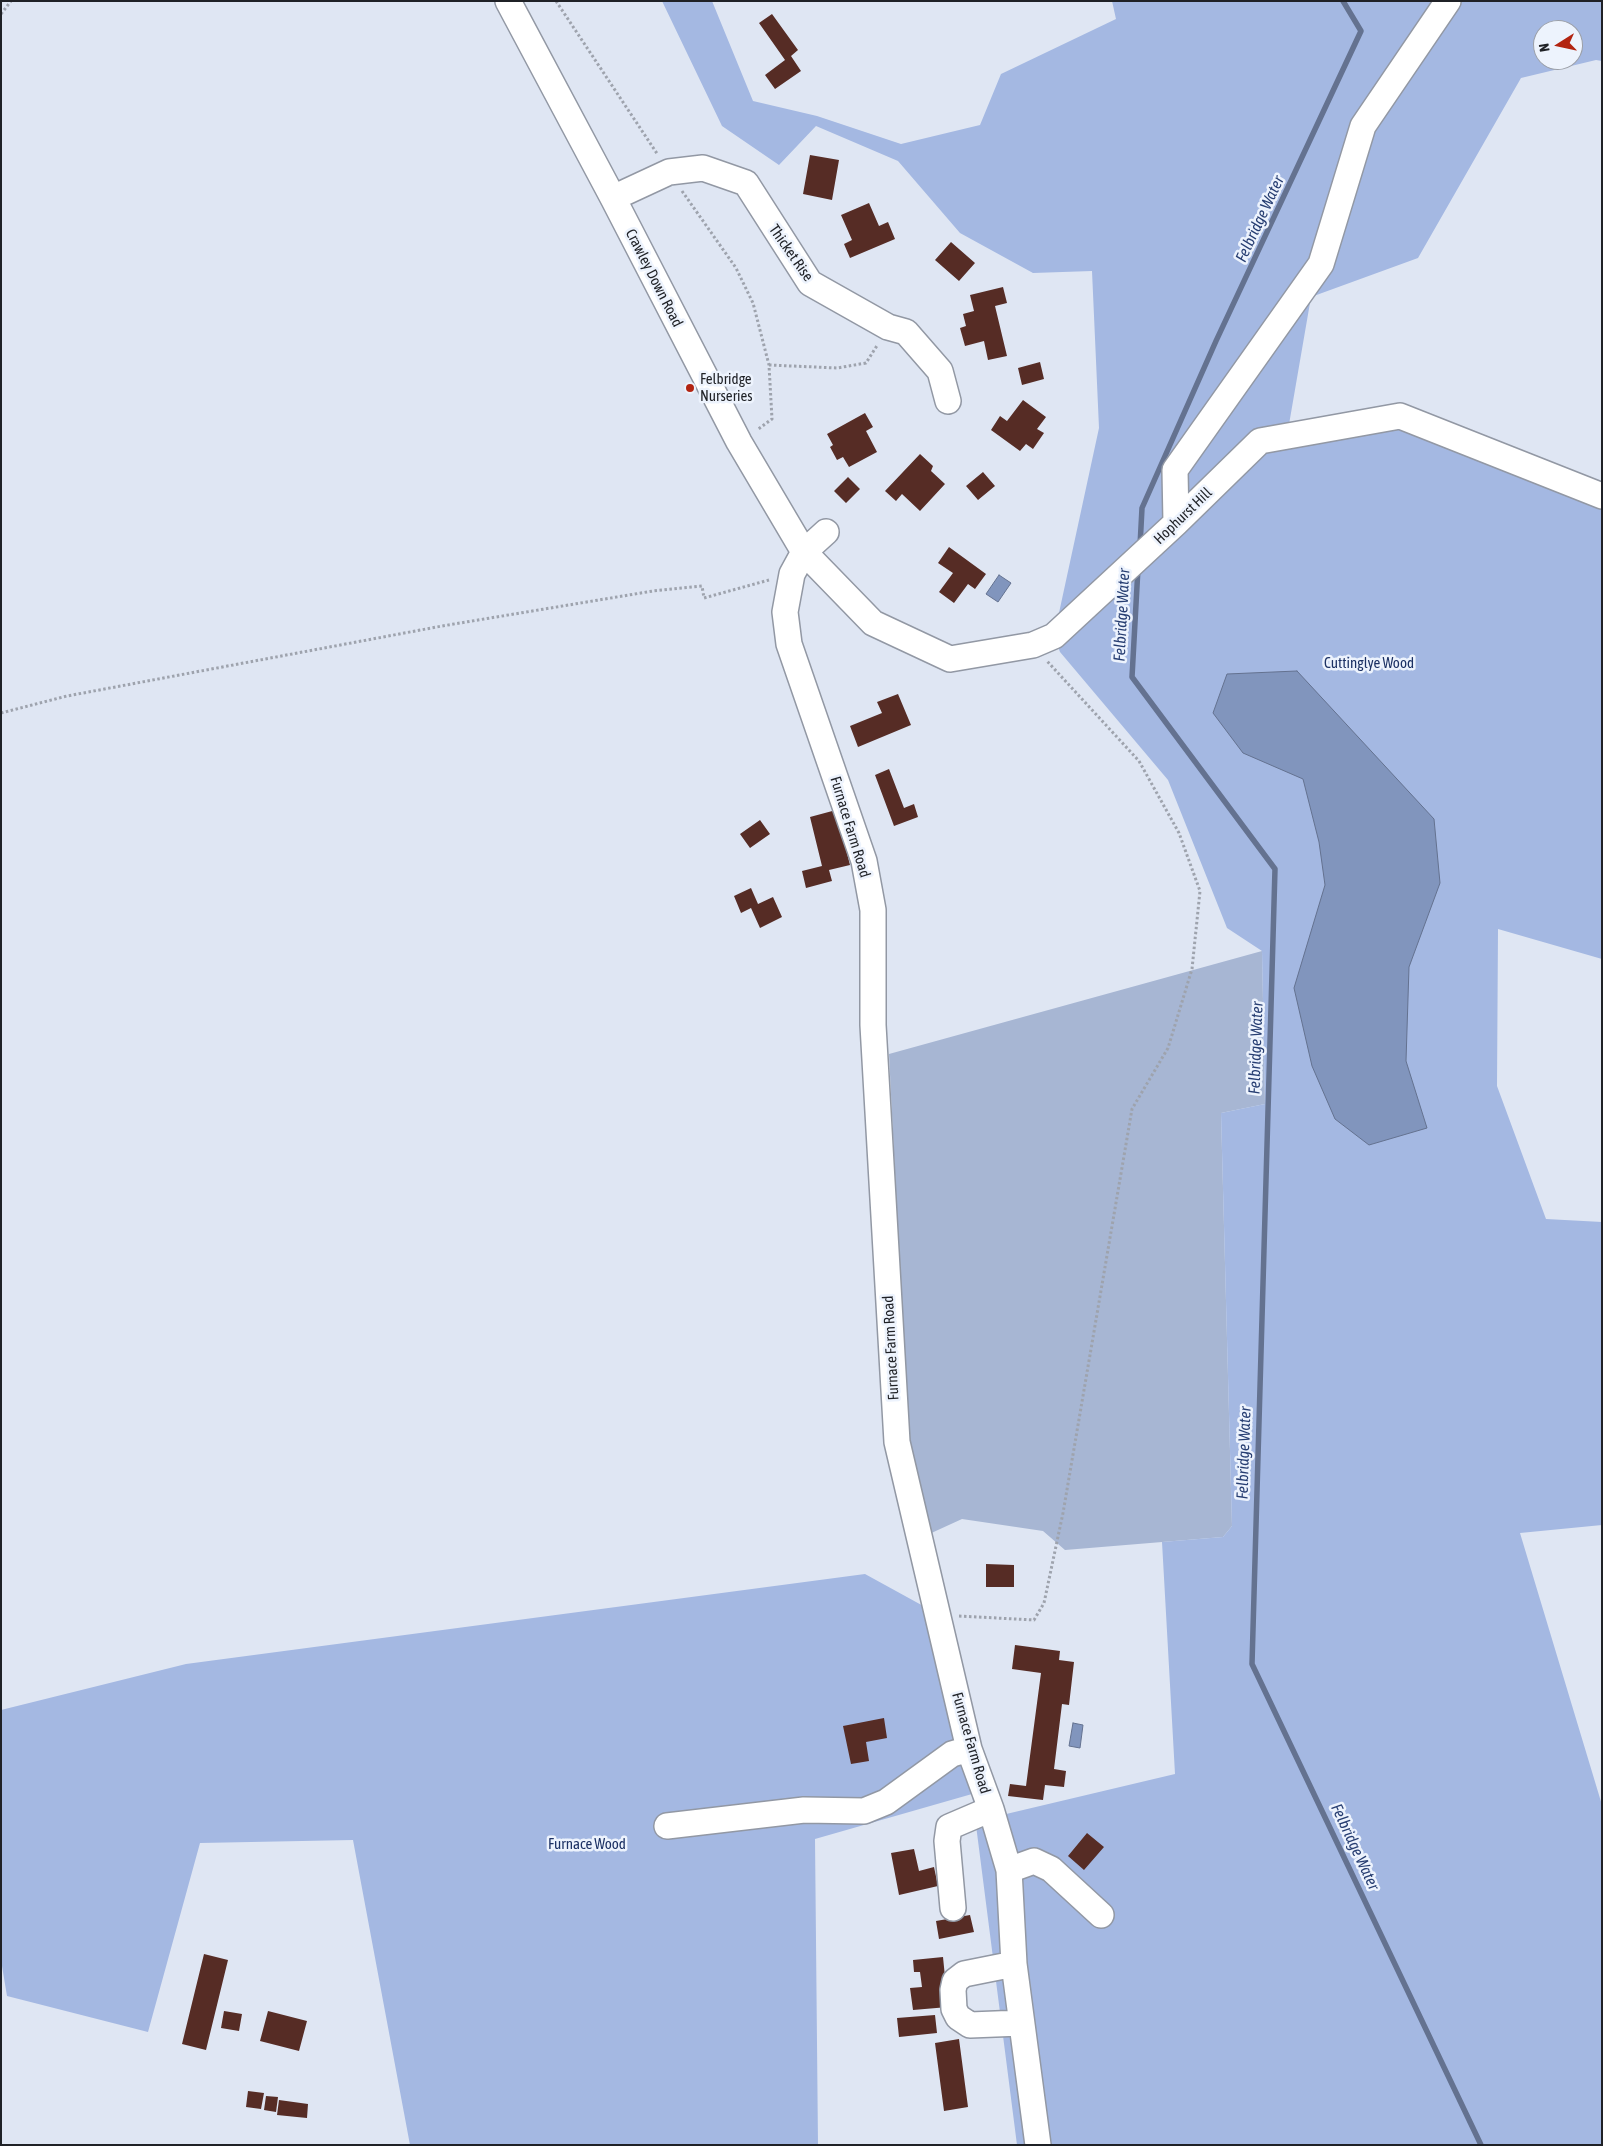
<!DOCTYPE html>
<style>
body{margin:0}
#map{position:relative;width:1603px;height:2146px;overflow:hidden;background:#dfe6f3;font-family:"Asap Condensed",sans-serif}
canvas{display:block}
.frame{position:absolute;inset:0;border:2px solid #1f2126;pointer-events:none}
.north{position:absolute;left:1533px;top:20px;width:50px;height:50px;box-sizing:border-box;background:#edf3fd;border:1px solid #9b9fa7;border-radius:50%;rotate:260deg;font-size:14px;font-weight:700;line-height:20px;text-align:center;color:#1f2126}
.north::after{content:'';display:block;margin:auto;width:18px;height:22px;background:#b22411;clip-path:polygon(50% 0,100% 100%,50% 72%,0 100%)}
</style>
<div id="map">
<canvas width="1603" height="2146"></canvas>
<div class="frame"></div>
<div class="north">N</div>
</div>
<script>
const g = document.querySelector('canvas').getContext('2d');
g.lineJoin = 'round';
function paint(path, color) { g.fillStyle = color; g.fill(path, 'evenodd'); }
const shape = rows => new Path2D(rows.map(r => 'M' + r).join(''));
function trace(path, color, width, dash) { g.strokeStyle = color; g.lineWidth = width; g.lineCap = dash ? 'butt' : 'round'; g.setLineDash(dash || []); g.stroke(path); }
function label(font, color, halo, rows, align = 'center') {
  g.font = font + ' "Asap Condensed",sans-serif'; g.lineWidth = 5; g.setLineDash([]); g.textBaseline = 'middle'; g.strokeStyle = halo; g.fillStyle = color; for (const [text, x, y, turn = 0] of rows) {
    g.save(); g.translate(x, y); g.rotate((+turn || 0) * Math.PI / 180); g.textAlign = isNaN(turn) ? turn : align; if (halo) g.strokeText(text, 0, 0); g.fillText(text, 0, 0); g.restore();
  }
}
paint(shape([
 [1262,951,1265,1104,1221,1113,1232,1526,1223,1537,1065,1550,1043,1531,962,1519,927,1535,908,1436,889,1054]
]), '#a7b6d3');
paint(shape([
 [662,1,712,1,753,101,817,116,901,144,980,125,1001,74,1116,19,1112,1,1602,1,1602,61,1596,60,1521,78,1418,258,1311,297,1287,436,1400,416,1602,496,1602,959,1498,929,1497,1086,1546,1219,1602,1222,1602,1525,1520,1533,1602,1805,1602,2145,1017,2145,972,1794,815,1839,818,2145,410,2145,353,1840,200,1843,148,2032,7,1996,1,1960,1,1710,186,1664,865,1574,936,1613,944,1620,1002,1815,1175,1774,1162,1542,1223,1537,1232,1526,1221,1113,1265,1104,1262,951,1227,928,1168,780,1060,652,1054,636,1099,428,1092,271,1033,273,960,233,898,161,816,126,779,165,722,126],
 [1543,30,1573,30,1573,60,1543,60]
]), '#a4b8e2');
const water = shape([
 [999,575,1011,583,998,602,986,594,999,575],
 [1297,671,1434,819,1440,883,1409,967,1406,1061,1427,1128,1369,1145,1335,1119,1312,1066,1294,988,1325,885,1319,842,1303,779,1243,753,1213,713,1227,674,1297,671],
 [1073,1723,1083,1725,1080,1748,1069,1746,1073,1723]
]);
paint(water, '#8195bd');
trace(water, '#647290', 1);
trace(shape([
 [1140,546,1142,508,1216,341,1361,31,1343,1],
 [1138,568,1132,677,1275,869,1252,1664,1481,2145]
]), '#647290', 5.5);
paint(shape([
 [772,14,798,50,791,56,801,71,775,89,765,75,785,60,759,23],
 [810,155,839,160,832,200,803,194],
 [869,203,879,226,888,222,895,239,850,258,844,244,852,240,841,215],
 [951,242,975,263,959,281,935,260],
 [1003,287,1007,303,995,306,1007,356,988,360,984,341,965,346,960,328,966,326,963,314,974,311,970,295],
 [1040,362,1044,379,1022,385,1018,368],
 [1023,400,1046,417,1037,429,1044,433,1033,449,1026,444,1020,451,991,430,1000,416,1007,421],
 [865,413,873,427,866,431,877,452,849,467,843,457,837,460,830,447,833,445,827,434],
 [920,454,933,466,931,471,945,484,920,511,902,494,896,501,885,491],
 [983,472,995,486,978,500,966,486],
 [848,477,860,489,846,503,834,491],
 [949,547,986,574,975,589,968,584,954,603,939,592,953,573,938,563],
 [898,694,911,725,858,747,850,726,882,713,877,702],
 [889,769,904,808,914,804,918,817,894,826,875,775],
 [836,810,850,865,829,870,832,881,806,888,802,871,822,866,810,817],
 [760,820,770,834,750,848,740,834],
 [751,888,758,904,773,897,782,917,760,928,751,908,741,913,734,896],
 [986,1564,1014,1565,1014,1587,986,1587],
 [1015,1645,1060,1651,1059,1660,1074,1662,1069,1705,1062,1704,1054,1769,1066,1771,1064,1787,1045,1785,1043,1800,1008,1796,1010,1784,1026,1786,1041,1673,1012,1669],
 [884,1718,887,1738,866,1742,869,1761,851,1764,843,1726],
 [1087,1833,1104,1847,1084,1870,1068,1856],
 [914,1849,919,1871,934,1867,938,1886,899,1895,891,1853],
 [970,1915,974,1932,939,1939,936,1921],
 [204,1954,228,1960,206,2050,182,2044],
 [943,1957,948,2007,913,2010,910,1988,922,1987,920,1972,914,1972,913,1960],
 [224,2011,242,2014,239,2031,221,2028],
 [268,2011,307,2021,299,2051,260,2041],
 [935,2015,937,2033,899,2037,897,2018],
 [959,2039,968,2107,944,2111,935,2043],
 [248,2091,264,2093,261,2109,246,2107],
 [266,2096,278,2097,276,2112,264,2110],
 [279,2100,308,2104,307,2118,277,2115]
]), '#562c25');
const minor = shape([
 [508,1,613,198,739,442,804,552,873,623,950,659,1033,645,1054,636,1176,523,1260,441,1400,416,1602,496],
 [613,198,669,172,703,168,746,183,810,283,888,327,906,332,940,371,948,401],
 [1176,523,1175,470,1321,264,1363,126,1448,1],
 [826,532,804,552,792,574,785,612,789,644,864,861,873,910,873,1025,897,1442,969,1749,991,1809,1009,1870,1014,1964,1038,2145],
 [667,1826,804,1810,864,1811,886,1802,952,1754,969,1749],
 [1009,1870,1034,1861,1051,1869,1101,1915],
 [953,1908,947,1841,949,1827,991,1809],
 [1014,1964,964,1974,955,1981,953,1990,954,2009,958,2017,970,2025,1021,2023]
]);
trace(minor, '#9298a4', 28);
trace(shape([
 [556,1,658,155],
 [1,14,11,1],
 [682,191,736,268,753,303,769,365,772,419,757,430],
 [769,365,837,368,866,363,878,344],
 [1,713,67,696,442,626,653,591,702,586,704,598,769,580],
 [959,1616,1034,1620,1044,1603,1063,1513,1132,1109,1168,1048,1192,969,1200,891,1179,833,1139,761,1047,661]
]), '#9ea3ad', 3, [2.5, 2.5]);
trace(minor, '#fff', 25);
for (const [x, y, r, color] of [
 [690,388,5,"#b22411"]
]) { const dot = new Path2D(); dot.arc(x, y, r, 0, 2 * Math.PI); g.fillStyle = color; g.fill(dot); trace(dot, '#edf3fd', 2); }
label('15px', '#1f2126', '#edf3fd', [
 ["Thicket Rise",791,253,55],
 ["Crawley Down Road",654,278,63],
 ["Hophurst Hill",1183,516,-44],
 ["Furnace Farm Road",850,827,73],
 ["Furnace Farm Road",891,1348,-93],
 ["Furnace Farm Road",971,1743,74]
]);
label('15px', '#1f2126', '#edf3fd', [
 ["Felbridge",700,379],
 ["Nurseries",700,396]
], 'left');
label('15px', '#1c3164', '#edf3fd', [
 ["Cuttinglye Wood",1369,663],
 ["Furnace Wood",587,1844]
]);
label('italic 16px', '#273e72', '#edf3fd', [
 ["Felbridge Water",1260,219,-65],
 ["Felbridge Water",1122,615,-87],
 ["Felbridge Water",1256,1048,-88],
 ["Felbridge Water",1244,1453,-88],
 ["Felbridge Water",1355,1847,65]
]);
</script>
